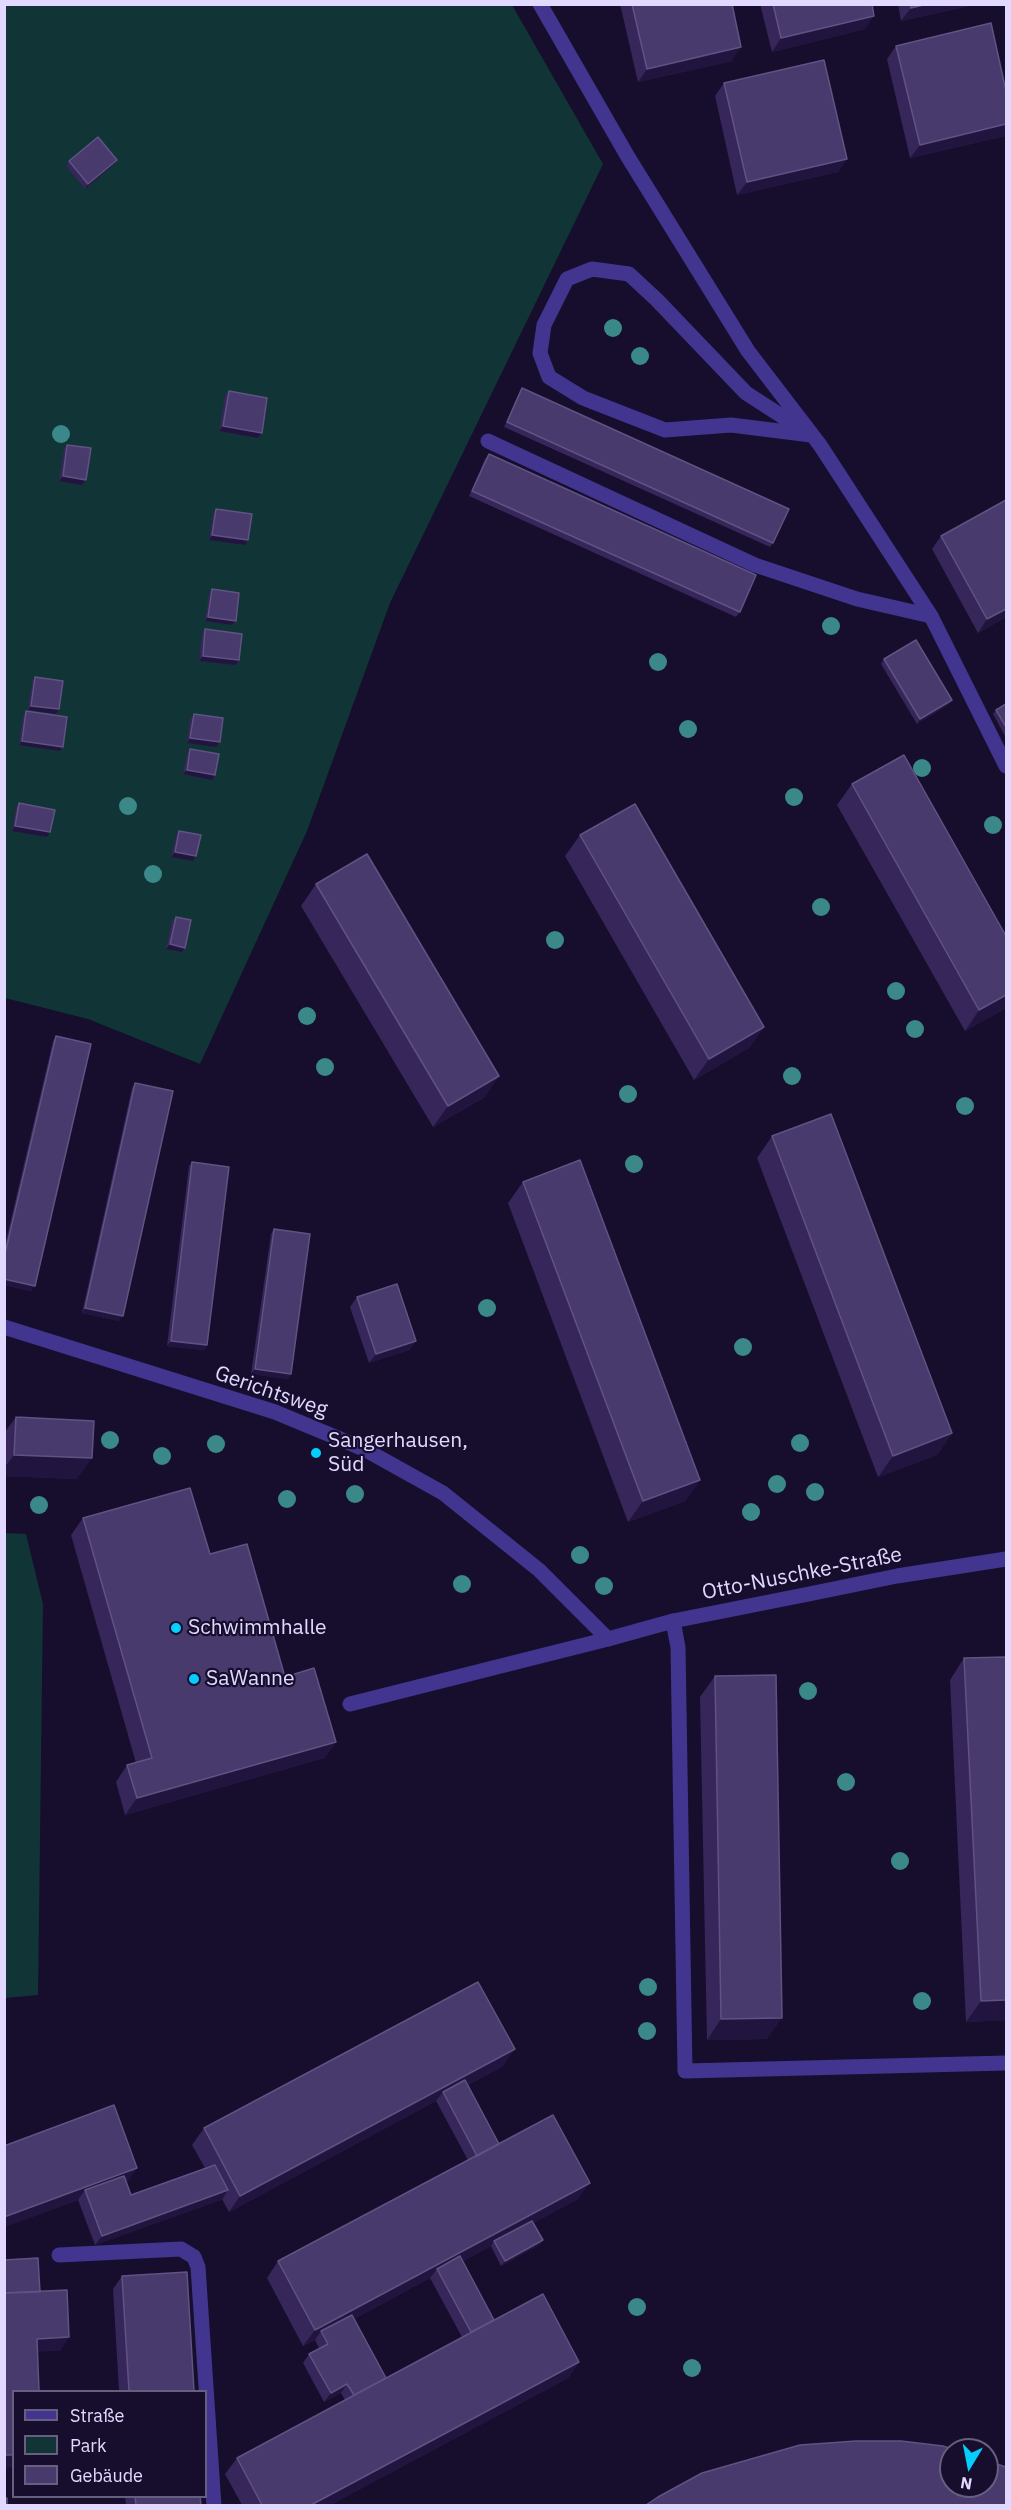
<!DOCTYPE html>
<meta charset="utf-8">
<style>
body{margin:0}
#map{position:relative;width:1011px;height:2510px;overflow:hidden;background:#160e2c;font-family:"IBM Plex Sans",sans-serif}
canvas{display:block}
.frame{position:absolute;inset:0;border:6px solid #e1d9ff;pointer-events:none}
.legend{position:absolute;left:12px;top:2390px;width:195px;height:108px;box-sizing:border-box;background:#160e2c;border:2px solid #675f80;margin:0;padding:8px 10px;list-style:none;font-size:18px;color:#e1d9ff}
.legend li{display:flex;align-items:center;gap:12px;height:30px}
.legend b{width:30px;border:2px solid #675f80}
.north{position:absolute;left:939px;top:2438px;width:60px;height:60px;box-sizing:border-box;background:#160e2c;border:2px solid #675f80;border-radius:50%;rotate:190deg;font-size:16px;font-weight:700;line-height:24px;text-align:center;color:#e1d9ff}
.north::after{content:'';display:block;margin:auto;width:21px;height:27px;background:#05ceff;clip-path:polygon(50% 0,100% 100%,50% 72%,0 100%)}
</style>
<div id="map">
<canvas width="1011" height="2510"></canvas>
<div class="frame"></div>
<ul class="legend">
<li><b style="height:8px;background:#41358f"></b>Straße</li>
<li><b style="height:16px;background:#113436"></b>Park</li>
<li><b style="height:16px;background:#483a6c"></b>Gebäude</li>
</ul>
<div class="north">N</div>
</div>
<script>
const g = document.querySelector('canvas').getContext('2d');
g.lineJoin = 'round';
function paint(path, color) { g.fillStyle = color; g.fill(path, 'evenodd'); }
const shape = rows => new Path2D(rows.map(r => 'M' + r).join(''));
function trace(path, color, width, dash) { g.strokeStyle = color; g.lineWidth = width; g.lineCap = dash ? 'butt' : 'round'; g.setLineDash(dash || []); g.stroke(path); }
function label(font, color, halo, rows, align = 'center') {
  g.font = font + ' "IBM Plex Sans",sans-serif'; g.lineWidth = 4.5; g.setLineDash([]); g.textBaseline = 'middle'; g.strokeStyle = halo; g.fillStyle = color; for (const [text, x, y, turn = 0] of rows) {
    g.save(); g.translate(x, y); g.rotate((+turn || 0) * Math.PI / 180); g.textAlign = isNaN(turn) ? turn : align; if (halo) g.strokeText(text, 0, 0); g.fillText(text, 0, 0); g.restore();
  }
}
paint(shape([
 [4,5,512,5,603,164,390,603,307,831,200,1064,88,1019,5,998],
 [5,1533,26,1534,43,1604,38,1995,5,1998]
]), '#113436');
trace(shape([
 [540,4,628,157,748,351,820,445,931,616],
 [592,269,629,274,657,300,746,393,811,435,731,425,665,430,583,398,549,377,540,353,544,325,567,279,592,269],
 [488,441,755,565,857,599,931,616],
 [673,1621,678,1647,685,2071,1006,2063],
 [350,1704,608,1639],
 [59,2255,181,2249,194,2257,198,2267,214,2506]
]), '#41358f', 15);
trace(shape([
 [931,616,1006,766],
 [4,1327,275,1412,364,1449,443,1493,539,1570,608,1639,673,1621,809,1594,897,1576,1006,1559]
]), '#41358f', 15);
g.fillStyle = '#3b8889';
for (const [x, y] of [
 [613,328],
 [640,356],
 [61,434],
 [831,626],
 [658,662],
 [688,729],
 [922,768],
 [794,797],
 [128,806],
 [993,825],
 [153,874],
 [821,907],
 [555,940],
 [896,991],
 [307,1016],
 [915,1029],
 [325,1067],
 [792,1076],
 [628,1094],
 [965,1106],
 [634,1164],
 [487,1308],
 [743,1347],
 [110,1440],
 [800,1443],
 [216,1444],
 [162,1456],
 [777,1484],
 [815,1492],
 [355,1494],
 [287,1499],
 [39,1505],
 [751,1512],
 [580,1555],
 [462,1584],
 [604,1586],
 [808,1691],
 [846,1782],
 [900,1861],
 [648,1987],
 [922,2001],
 [647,2031],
 [637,2307],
 [692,2368]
]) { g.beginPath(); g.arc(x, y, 9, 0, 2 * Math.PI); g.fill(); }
paint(shape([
 [620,4,732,4,732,61,638,82],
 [760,4,872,4,865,29,772,52],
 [898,4,978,4,901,21],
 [896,46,1006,91,1006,133,1005,136,910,158,887,59],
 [724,83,847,159,838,172,737,195,715,96],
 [117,160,114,164,85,189,66,166,69,161],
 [522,388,773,543,770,547,504,427,519,393],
 [229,391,258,438,219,431,225,396],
 [67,445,82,485,59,481,64,449],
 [489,454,740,612,736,617,469,496,485,459],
 [216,509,245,545,209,540,213,514],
 [941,536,1006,617,978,633,932,549],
 [212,589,232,625,205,621,209,594],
 [205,629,239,660,236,665,199,661,202,634],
 [884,659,952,700,948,705,917,724,881,664],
 [35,677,59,709,56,714,28,710,32,682],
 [1006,704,1006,738,993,714,996,710],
 [26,711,63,747,60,751,19,745,23,716],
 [194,714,220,742,216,747,187,743,190,719],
 [190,749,212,780,183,774,187,754],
 [852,784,1006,936,1006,1008,965,1031,837,805],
 [19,803,47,837,12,831,16,808],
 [179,831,193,861,171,857,176,836],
 [580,835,764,1027,749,1048,694,1080,565,856],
 [316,884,485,1097,433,1127,301,906],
 [176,917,182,952,166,949,172,921],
 [56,1036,31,1291,4,1285,4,1249,53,1041],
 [135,1083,119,1321,82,1313,132,1088],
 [772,1136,952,1433,937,1455,878,1477,757,1158],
 [192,1162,207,1345,204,1350,167,1346,189,1166],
 [523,1182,700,1480,685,1501,628,1522,508,1203],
 [274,1229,291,1374,288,1379,251,1374,271,1234],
 [357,1297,416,1341,409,1350,369,1363,350,1307],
 [16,1417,77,1479,4,1476,4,1433],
 [83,1518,210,1554,285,1677,336,1742,324,1758,125,1815,116,1782,127,1765,136,1763,71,1535],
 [964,1658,1006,2020,966,2022,950,1680],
 [715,1676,767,2039,707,2040,700,1697],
 [503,2066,468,2085,499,2144,578,2199,533,2223,543,2240,539,2245,501,2266,491,2246,463,2261,494,2320,579,2362,568,2378,330,2505,242,2505,225,2474,237,2458,345,2400,341,2393,324,2402,303,2363,309,2354,319,2348,315,2340,303,2346,267,2278,278,2261,468,2160,436,2101,229,2212,222,2199,95,2245,78,2200,4,2227,4,2146,128,2181,126,2182,131,2195,205,2168,192,2145,204,2128],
 [430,2278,462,2337,386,2378,354,2319],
 [122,2276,194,2391,119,2391,113,2289],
 [125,2496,200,2496,201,2505,126,2505]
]), '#36265a');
paint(shape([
 [927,4,978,4,901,21,911,8],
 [874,16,865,29,772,52,781,38],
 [741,47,732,61,638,82,647,69],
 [1006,124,1006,133,1005,136,910,158,920,145],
 [847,159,838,172,737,195,747,182],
 [117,160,114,164,85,189,88,184],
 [223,426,262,433,258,438,219,431],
 [63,476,86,480,82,485,59,481],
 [212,535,248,540,245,545,209,540],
 [1006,609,1006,617,978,633,987,619],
 [208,617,236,621,232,625,205,621],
 [203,656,239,660,236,665,199,661],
 [952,700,948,705,917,724,920,719],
 [31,706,59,709,56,714,28,710],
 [190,738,220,742,216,747,187,743],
 [22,741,63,747,60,751,19,745],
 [187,770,215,775,212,780,183,774],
 [15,826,50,832,47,837,12,831],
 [175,852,196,856,193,861,171,857],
 [170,944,185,948,182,952,166,949],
 [1006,995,1006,1008,965,1031,979,1010],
 [764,1027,749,1048,694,1080,709,1059],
 [499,1076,485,1097,433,1127,448,1106],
 [4,1279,35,1286,31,1291,4,1285],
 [85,1308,123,1316,119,1321,82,1313],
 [171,1341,207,1345,204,1350,167,1346],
 [416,1341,409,1350,369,1363,376,1354],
 [255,1369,291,1374,288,1379,251,1374],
 [952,1433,937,1455,878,1477,893,1456],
 [14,1455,92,1458,77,1479,4,1476,4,1468],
 [700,1480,685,1501,628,1522,643,1501],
 [336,1742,324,1758,125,1815,137,1798],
 [1006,2000,1006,2020,966,2022,981,2001],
 [782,2018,767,2039,707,2040,721,2019],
 [515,2049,503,2066,445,2097,443,2092,436,2101,229,2212,240,2196],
 [137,2168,128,2181,87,2196,85,2190,78,2200,4,2227,4,2217],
 [590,2183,578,2199,496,2243,494,2241,491,2246,439,2274,437,2269,430,2278,324,2335,321,2331,315,2340,303,2346,315,2330],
 [228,2190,222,2200,95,2245,102,2236],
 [543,2240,539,2245,501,2266,505,2261],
 [69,2337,60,2351,27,2352,37,2339],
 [579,2362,568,2378,330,2505,311,2505],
 [347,2384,341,2393,324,2402,331,2393],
 [4,2455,14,2455,14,2467,4,2468]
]), '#211540');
const building = shape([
 [632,4,732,4,741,47,647,69,632,4],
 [773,4,872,4,874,16,781,38,773,4],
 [910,4,927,4,911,8,910,4],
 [991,23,1006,91,1006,124,920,145,896,46,991,23],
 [824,60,847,159,747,182,724,83,824,60],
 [98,137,117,160,88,184,69,161,98,137],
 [522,388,789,509,773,543,507,422,522,388],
 [229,391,267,398,262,433,223,426,229,391],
 [67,445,91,448,86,480,63,476,67,445],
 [489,454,756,575,740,612,472,491,489,454],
 [1006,500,1006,609,987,619,941,536,1006,500],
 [216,509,252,514,248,540,212,535,216,509],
 [212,589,239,593,236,621,208,617,212,589],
 [205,629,242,634,239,660,203,656,205,629],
 [916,640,952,700,920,719,884,659,916,640],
 [35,677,63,681,59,709,31,706,35,677],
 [1006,704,1006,727,996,710,1006,704],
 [26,711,67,717,63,747,22,741,26,711],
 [194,714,223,718,220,742,190,738,194,714],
 [190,749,219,754,215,775,187,770,190,749],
 [904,755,1006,936,1006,995,979,1010,852,784,904,755],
 [19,803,55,810,50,832,15,826,19,803],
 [635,804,764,1027,709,1059,580,835,635,804],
 [179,831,201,835,196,856,175,852,179,831],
 [367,854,499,1076,448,1106,316,884,367,854],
 [176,917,191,920,185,948,170,944,176,917],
 [56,1036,91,1044,35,1286,4,1279,4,1258,56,1036],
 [135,1083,173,1091,123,1316,85,1308,135,1083],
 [831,1114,952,1433,893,1456,772,1136,831,1114],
 [580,1160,700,1480,643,1501,523,1182,580,1160],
 [192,1162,229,1167,207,1345,171,1341,192,1162],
 [274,1229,310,1234,291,1374,255,1369,274,1229],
 [397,1284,416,1341,376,1354,357,1297,397,1284],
 [16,1417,94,1421,92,1458,14,1455,16,1417],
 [190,1488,210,1554,247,1544,285,1677,314,1668,336,1742,137,1798,127,1765,152,1758,83,1518,190,1488],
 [1006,1657,1006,2000,981,2001,964,1658,1006,1657],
 [776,1675,782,2018,721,2019,715,1676,776,1675],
 [478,1982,515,2049,240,2196,204,2128,478,1982],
 [465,2080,499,2144,477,2156,443,2092,465,2080],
 [114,2105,137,2168,4,2217,4,2146,114,2105],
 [553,2115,590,2183,315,2330,278,2261,553,2115],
 [215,2165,228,2190,102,2236,85,2190,124,2176,131,2195,215,2165],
 [532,2221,543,2240,505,2261,494,2241,532,2221],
 [460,2256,494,2320,471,2332,437,2269,460,2256],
 [38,2258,40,2292,4,2293,4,2260,38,2258],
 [187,2272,194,2391,129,2391,122,2276,187,2272],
 [67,2290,69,2337,37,2339,39,2391,14,2391,14,2455,4,2455,4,2293,67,2290],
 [543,2294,579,2362,311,2505,262,2505,237,2458,543,2294],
 [352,2315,386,2378,354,2395,347,2384,331,2393,309,2354,328,2344,321,2331,352,2315],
 [856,2441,901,2441,943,2446,955,2450,951,2450,951,2486,987,2486,987,2461,1006,2467,1006,2505,646,2505,658,2497,702,2473,800,2445,856,2441],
 [135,2496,200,2496,201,2505,136,2505,135,2496],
 [4,2498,7,2498,7,2505,4,2505,4,2498]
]);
paint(building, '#483a6c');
trace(building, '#605383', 1.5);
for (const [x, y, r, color] of [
 [316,1453,6,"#05ceff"],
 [176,1628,6,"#05ceff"],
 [194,1679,6,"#05ceff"]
]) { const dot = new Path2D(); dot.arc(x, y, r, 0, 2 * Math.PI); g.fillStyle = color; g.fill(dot); trace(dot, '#160e2c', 2); }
label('21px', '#e1d9ff', '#160e2c', [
 ["Gerichtsweg",271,1392,19],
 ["Otto-Nuschke-Straße",802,1574,-11]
]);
label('21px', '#e1d9ff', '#160e2c', [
 ["Sangerhausen,",328,1441],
 ["Süd",328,1465],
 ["Schwimmhalle",188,1628],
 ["SaWanne",206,1679]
], 'left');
</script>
